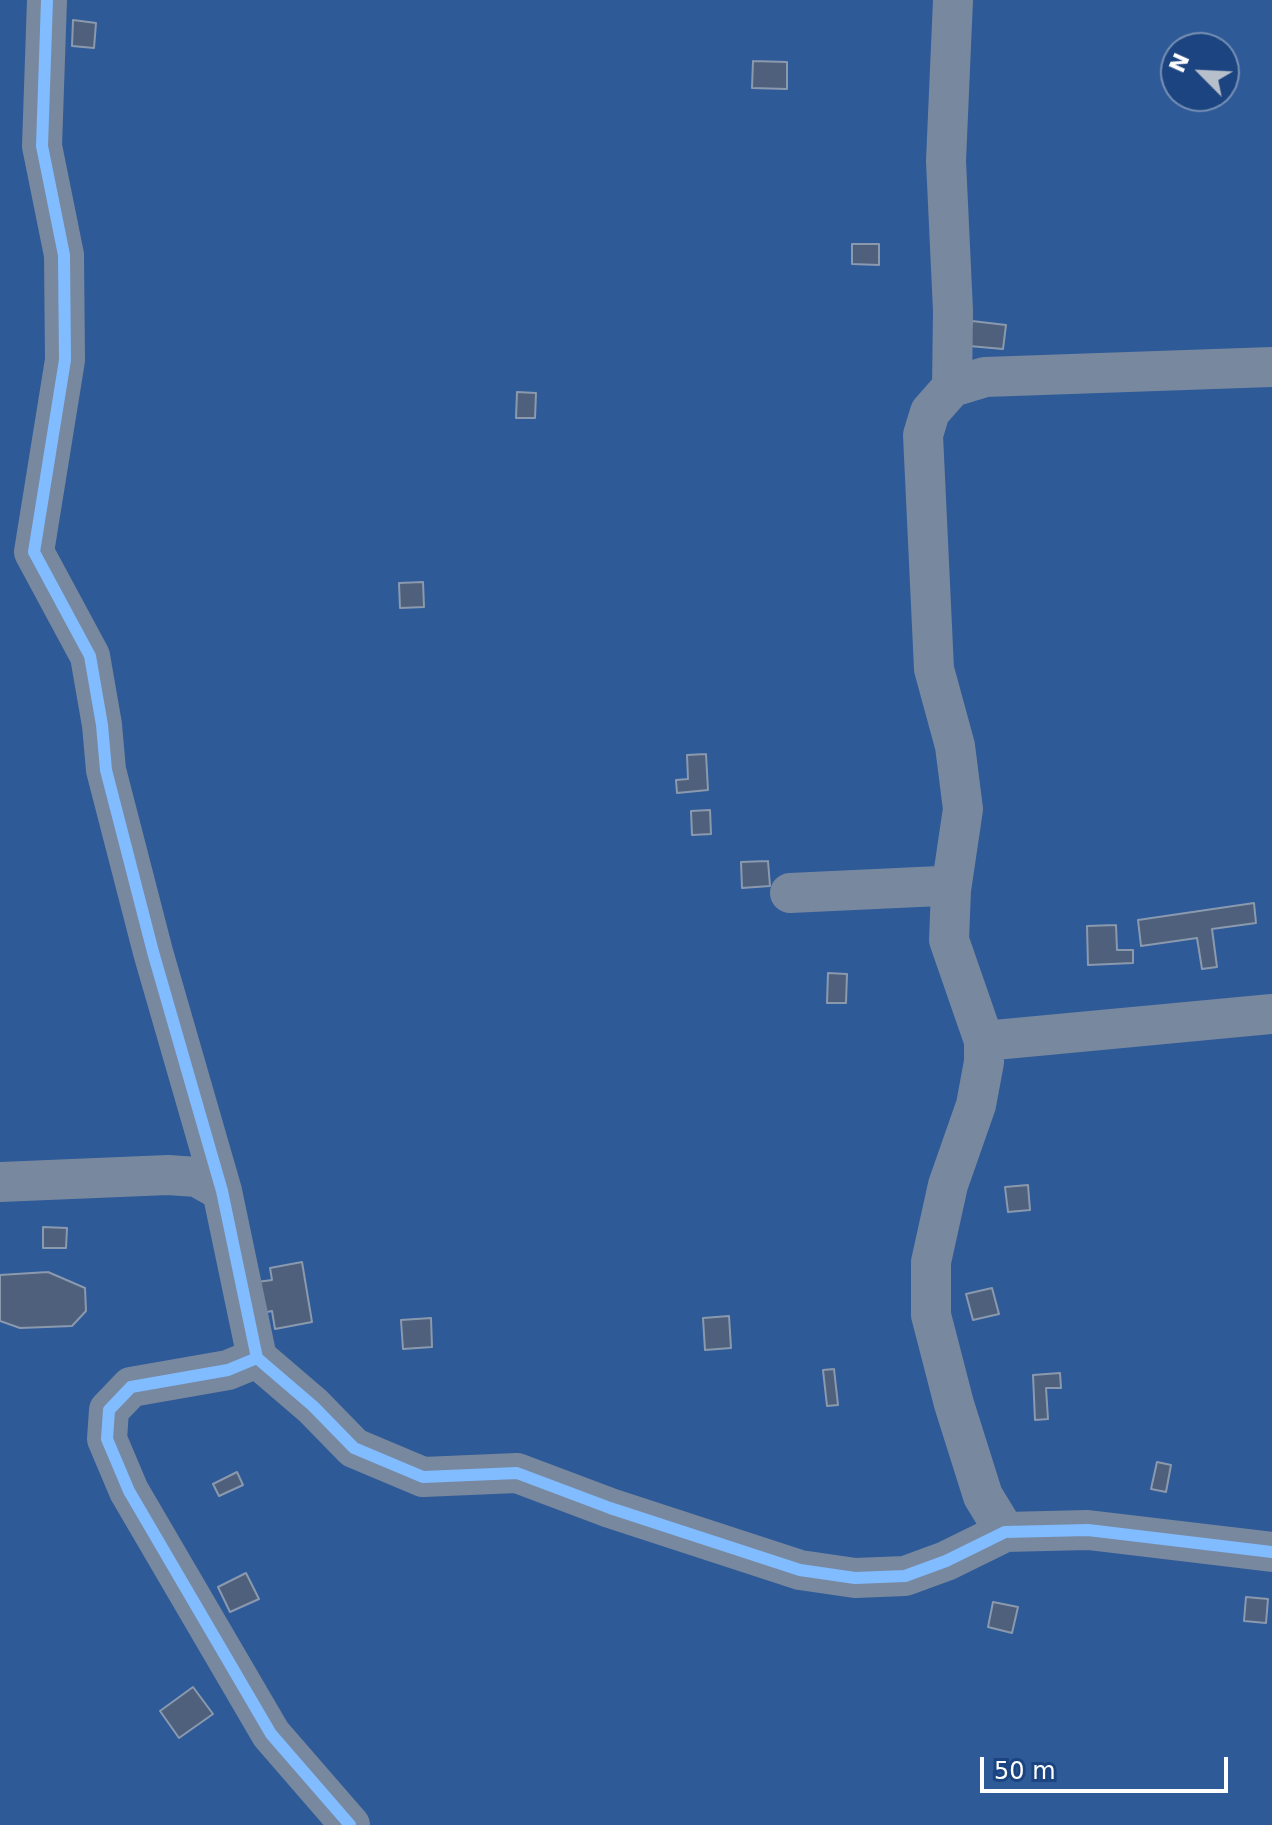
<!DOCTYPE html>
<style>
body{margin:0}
#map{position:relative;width:1272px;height:1825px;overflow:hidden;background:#324869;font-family:"DejaVu Sans",sans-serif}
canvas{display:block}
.north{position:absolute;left:1160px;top:32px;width:80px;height:80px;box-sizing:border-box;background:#1b4480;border:2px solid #768fb3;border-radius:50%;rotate:294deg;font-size:22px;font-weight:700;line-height:32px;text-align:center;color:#fff}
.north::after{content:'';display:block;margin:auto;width:28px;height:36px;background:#b7bfca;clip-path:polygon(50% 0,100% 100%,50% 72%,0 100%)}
.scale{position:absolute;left:980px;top:1757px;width:248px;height:36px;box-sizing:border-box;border:4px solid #fff;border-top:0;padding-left:10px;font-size:24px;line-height:28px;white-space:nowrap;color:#fff;-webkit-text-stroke:6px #1b4480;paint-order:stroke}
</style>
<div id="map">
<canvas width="1272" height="1825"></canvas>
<div class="north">N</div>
<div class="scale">50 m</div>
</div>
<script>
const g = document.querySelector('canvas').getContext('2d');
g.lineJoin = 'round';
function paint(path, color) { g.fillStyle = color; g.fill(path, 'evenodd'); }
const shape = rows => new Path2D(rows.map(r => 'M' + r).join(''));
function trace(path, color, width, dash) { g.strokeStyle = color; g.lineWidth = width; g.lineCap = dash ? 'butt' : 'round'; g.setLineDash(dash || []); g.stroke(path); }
paint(shape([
 [0,0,1272,0,1272,1825,0,1825],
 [1176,48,1224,48,1224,96,1176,96]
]), '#2e5a98');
const building = shape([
 [73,20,96,23,94,48,72,46,73,20],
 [753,61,787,62,787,89,752,88,753,61],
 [852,244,879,244,879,265,852,264,852,244],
 [972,321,1006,325,1003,349,969,346,972,321],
 [517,392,536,393,535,418,516,418,517,392],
 [423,582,424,607,400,608,399,583,423,582],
 [706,754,708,790,677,793,676,780,688,779,687,755,706,754],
 [710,810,711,834,692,835,691,811,710,810],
 [768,861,770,886,742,888,741,862,768,861],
 [1254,903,1256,923,1212,929,1217,967,1202,969,1197,938,1141,946,1138,920,1254,903],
 [1116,925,1117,950,1133,950,1133,963,1088,965,1087,926,1116,925],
 [828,973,847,974,846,1003,827,1003,828,973],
 [1028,1185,1030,1210,1008,1212,1005,1187,1028,1185],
 [43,1227,67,1228,66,1248,43,1248,43,1227],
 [302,1262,312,1322,275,1329,272,1311,262,1313,257,1282,272,1280,270,1268,302,1262],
 [48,1272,85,1288,86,1311,72,1326,20,1328,0,1321,0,1275,48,1272],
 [992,1288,999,1314,973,1320,966,1294,992,1288],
 [729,1316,731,1348,705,1350,703,1318,729,1316],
 [431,1318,432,1347,403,1349,401,1320,431,1318],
 [834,1369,838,1405,827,1406,823,1370,834,1369],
 [1060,1373,1061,1388,1046,1388,1048,1419,1035,1420,1033,1375,1060,1373],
 [1157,1462,1171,1465,1166,1492,1151,1489,1157,1462],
 [237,1472,243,1485,219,1496,213,1484,237,1472],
 [246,1573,259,1599,230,1612,218,1587,246,1573],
 [1246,1597,1268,1599,1266,1623,1244,1621,1246,1597],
 [993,1602,1018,1607,1012,1633,988,1627,993,1602],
 [193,1687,213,1714,179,1738,160,1711,193,1687]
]);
paint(building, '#4e607b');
trace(building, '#8b99ae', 2);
trace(shape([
 [47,0,42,146,64,255,65,360,34,552,90,656,102,725,106,770,153,952,222,1191,257,1358,228,1370,131,1387,109,1410,107,1439,129,1491,271,1734,350,1825],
 [952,387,953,311,946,161,953,0],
 [951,890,963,809,955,746,934,669,923,435,930,412,952,387,985,377,1272,367],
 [790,893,940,886,951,890,949,940,984,1041,1272,1014],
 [984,1041,984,1062,976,1105,948,1185,931,1262,931,1315,954,1404,983,1496,1005,1532],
 [0,1182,168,1175,197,1177,222,1191],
 [257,1358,313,1406,354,1448,423,1477,517,1473,610,1508,800,1570,855,1578,905,1576,946,1561,1005,1532,1088,1530,1272,1552]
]), '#78889f', 40);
trace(shape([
 [47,0,42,146,64,255,65,360,34,552,90,656,102,725,106,770,153,952,222,1191,257,1358,228,1370,131,1387,109,1410,107,1439,129,1491,271,1734,350,1825],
 [257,1358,313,1406,354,1448,423,1477,517,1473,610,1508,800,1570,855,1578,905,1576,946,1561,1005,1532,1088,1530,1272,1552]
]), '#80bcff', 12);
</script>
